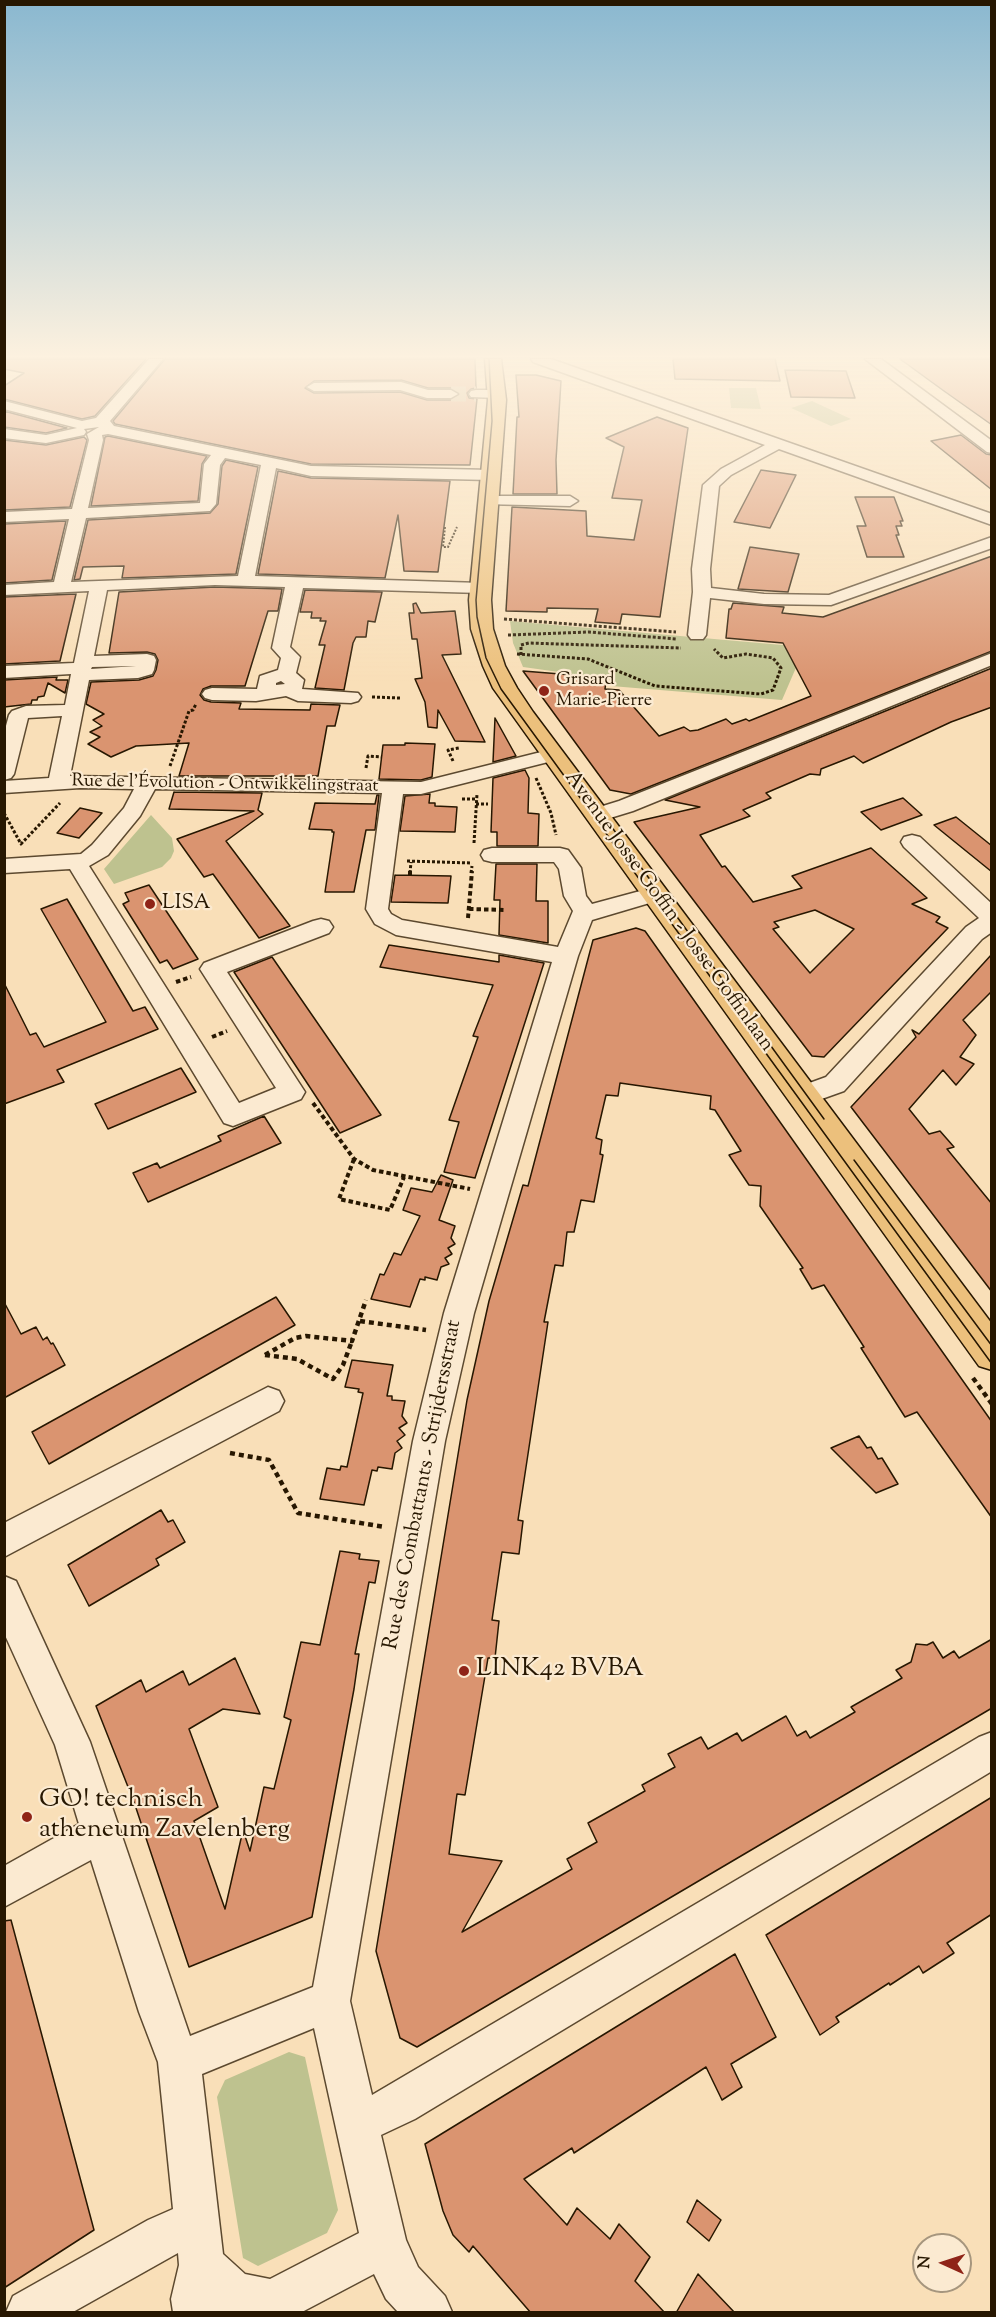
<!DOCTYPE html>
<meta charset="utf-8">
<style>
body{margin:0}
#map{position:relative;width:996px;height:2317px;overflow:hidden;background:#f9dfb8;font-family:"Sorts Mill Goudy",serif}
canvas{display:block}
.frame{position:absolute;inset:0;border:6px solid #271701;pointer-events:none}
.north{position:absolute;left:912px;top:2233px;width:60px;height:60px;box-sizing:border-box;background:#fbead1;border:2px solid #a6967e;border-radius:50%;rotate:273deg;font-size:16px;font-weight:700;line-height:24px;text-align:center;color:#271701}
.north::after{content:'';display:block;margin:auto;width:21px;height:27px;background:#8f2418;clip-path:polygon(50% 0,100% 100%,50% 72%,0 100%)}
</style>
<div id="map">
<canvas width="996" height="2317"></canvas>
<div class="frame"></div>
<div class="north">N</div>
</div>
<script>
const g = document.querySelector('canvas').getContext('2d');
g.lineJoin = 'round';
function paint(path, color) { g.fillStyle = color; g.fill(path, 'evenodd'); }
const shape = rows => new Path2D(rows.map(r => 'M' + r).join(''));
function trace(path, color, width, dash) { g.strokeStyle = color; g.lineWidth = width; g.lineCap = dash ? 'butt' : 'round'; g.setLineDash(dash || []); g.stroke(path); }
function label(font, color, halo, rows, align = 'center') {
  g.font = font + ' "Sorts Mill Goudy",serif'; g.lineWidth = 4.5; g.setLineDash([]); g.textBaseline = 'middle'; g.strokeStyle = halo; g.fillStyle = color; for (const [text, x, y, turn = 0] of rows) {
    g.save(); g.translate(x, y); g.rotate((+turn || 0) * Math.PI / 180); g.textAlign = isNaN(turn) ? turn : align; if (halo) g.strokeText(text, 0, 0); g.fillText(text, 0, 0); g.restore();
  }
}
paint(shape([
 [729,388,756,388,761,409,731,408],
 [812,401,851,419,831,426,791,408],
 [510,621,805,647,782,700,611,686,609,679,523,667,513,643],
 [151,815,172,838,174,851,171,858,162,867,114,884,104,869],
 [289,2052,305,2057,338,2210,327,2233,258,2266,243,2258,217,2097,225,2080]
]), '#bec28f');
const building = shape([
 [4,359,146,359,95,416,82,419,4,399,4,386,24,373,4,369,4,359],
 [165,359,475,359,476,388,471,389,467,393,469,398,477,399,470,465,311,464,115,424,113,421,165,359],
 [401,380,428,388,451,388,460,395,451,400,427,400,400,392,314,393,305,388,314,381,401,380],
 [673,359,775,359,780,381,675,379,673,359],
 [900,359,992,359,992,425,944,391,900,359],
 [785,370,846,371,855,398,791,397,785,370],
 [516,375,536,375,561,381,556,460,557,494,513,494,517,417,519,417,516,375],
 [4,411,67,428,46,433,4,427,4,411],
 [657,417,688,428,660,617,622,614,620,624,595,622,598,609,547,608,547,612,506,611,512,507,586,511,587,536,634,540,642,500,612,498,624,447,606,438,657,417],
 [961,435,986,454,992,455,992,490,931,441,961,435],
 [108,436,207,456,202,464,198,501,91,506,105,437,108,436],
 [84,437,87,440,70,507,4,510,4,440,46,445,84,437],
 [226,460,258,467,236,574,122,578,124,566,83,567,80,579,74,580,88,520,210,513,218,504,222,466,226,460],
 [761,470,796,475,770,528,734,522,761,470],
 [278,471,311,478,450,481,438,572,404,571,398,515,385,578,258,574,278,471],
 [855,497,894,497,903,521,900,521,902,526,896,526,899,535,896,535,904,557,867,557,857,526,866,526,855,497],
 [66,521,52,580,4,583,4,524,66,521],
 [750,547,799,554,788,592,738,589,750,547],
 [992,556,992,651,631,794,610,790,523,671,573,675,572,679,606,681,605,689,619,690,659,736,684,727,690,731,698,730,726,719,732,724,746,719,749,721,811,696,783,643,726,638,729,609,731,609,733,603,784,607,782,613,823,617,992,556],
 [215,587,282,589,278,611,268,611,245,686,211,686,203,689,200,695,204,700,211,702,241,703,239,709,310,710,311,704,340,705,335,726,327,726,318,776,179,776,189,743,136,746,111,757,88,744,100,737,90,732,102,726,93,720,104,714,86,704,91,682,139,680,153,676,156,670,158,660,155,654,147,652,109,653,119,592,215,587],
 [305,590,382,592,375,622,368,621,366,637,356,637,353,643,344,690,315,688,325,645,319,645,326,621,320,621,321,618,311,618,312,612,300,612,305,590],
 [76,594,60,661,4,664,4,597,76,594],
 [416,603,421,613,455,611,461,654,442,655,485,742,455,741,438,710,437,728,428,727,425,702,415,679,422,678,417,639,412,639,409,613,414,613,413,604,416,603],
 [992,668,992,707,951,722,863,763,854,756,821,769,820,775,810,774,766,793,771,798,743,810,750,816,700,835,722,867,725,866,753,902,802,888,792,876,871,848,927,898,912,904,940,917,936,922,948,928,824,1057,812,1056,634,822,700,807,665,800,992,668],
 [815,910,854,929,810,973,773,929,779,927,774,922,815,910],
 [57,677,56,680,68,680,65,693,48,683,44,696,38,697,37,700,32,700,31,704,4,707,4,680,57,677],
 [495,718,516,756,493,762,495,718],
 [405,743,435,744,432,777,421,780,379,779,383,745,405,745,405,743],
 [525,770,529,778,528,813,539,814,538,846,497,846,497,832,491,832,493,778,525,770],
 [174,792,262,793,258,810,263,814,226,841,290,926,259,938,213,874,204,877,177,839,254,811,169,809,174,792],
 [430,794,429,803,435,803,435,806,457,807,455,832,400,831,405,796,430,794],
 [377,795,379,795,375,830,366,830,354,892,325,892,334,832,332,832,332,830,309,829,315,803,375,804,377,795],
 [903,798,922,815,881,830,861,812,903,798],
 [80,808,102,813,79,838,57,833,80,808],
 [956,817,992,846,992,872,934,825,956,817],
 [496,864,537,864,536,901,548,901,548,943,499,935,500,900,494,900,496,864],
 [395,875,451,876,448,903,391,902,395,875],
 [149,885,198,959,173,969,167,960,160,963,123,904,129,901,125,893,149,885],
 [67,899,133,1011,145,1007,158,1029,57,1070,64,1082,4,1104,4,983,30,1035,36,1033,44,1047,106,1022,41,909,67,899],
 [636,928,645,931,992,1422,992,1518,917,1412,905,1417,861,1348,864,1347,824,1285,812,1289,800,1269,803,1268,760,1206,761,1186,749,1185,729,1155,741,1151,715,1110,710,1109,711,1096,620,1083,618,1096,606,1095,596,1138,602,1140,600,1154,603,1155,594,1202,581,1200,574,1232,567,1232,563,1266,555,1265,544,1322,548,1322,518,1520,523,1521,519,1554,502,1552,492,1620,499,1621,495,1658,488,1658,465,1795,457,1794,449,1854,502,1861,462,1932,572,1869,567,1859,597,1842,588,1823,645,1791,642,1785,675,1767,668,1754,701,1737,708,1749,737,1733,742,1741,786,1716,797,1736,806,1731,810,1738,855,1712,851,1707,902,1678,896,1670,911,1662,916,1644,927,1645,933,1642,943,1658,954,1651,959,1658,992,1639,992,1708,417,2047,400,2038,376,1951,467,1400,489,1301,523,1185,528,1186,593,940,636,928],
 [389,945,499,962,499,955,544,963,475,1178,444,1172,459,1122,449,1120,478,1037,473,1036,493,985,380,967,389,945],
 [992,954,992,991,963,1020,976,1035,960,1057,974,1064,956,1085,943,1070,909,1109,929,1134,940,1131,954,1147,947,1149,992,1204,992,1292,851,1107,916,1037,912,1030,919,1034,992,954],
 [272,957,381,1115,340,1133,234,972,272,957],
 [181,1068,196,1092,108,1129,95,1104,181,1068],
 [264,1116,281,1143,148,1202,133,1173,157,1163,160,1168,221,1141,218,1136,264,1116],
 [441,1175,453,1180,439,1220,455,1226,451,1238,455,1244,448,1248,452,1254,445,1258,449,1264,441,1267,437,1280,425,1277,425,1280,420,1279,410,1307,371,1299,380,1274,384,1275,394,1253,401,1255,420,1216,403,1210,411,1188,432,1192,441,1175],
 [276,1297,295,1325,49,1464,32,1432,276,1297],
 [4,1302,21,1334,36,1327,43,1340,47,1337,51,1344,53,1343,65,1365,4,1398,4,1302],
 [352,1360,393,1365,387,1396,392,1396,392,1400,405,1401,402,1416,407,1423,399,1428,405,1435,397,1441,402,1448,395,1453,392,1469,378,1467,377,1471,372,1470,364,1505,320,1499,327,1468,340,1470,341,1466,347,1467,363,1393,358,1392,359,1389,345,1387,352,1360],
 [859,1436,867,1448,871,1447,878,1459,882,1458,898,1484,876,1493,831,1448,859,1436],
 [161,1510,168,1522,173,1520,185,1542,156,1559,159,1565,89,1606,68,1565,161,1510],
 [340,1551,360,1554,359,1559,379,1561,375,1583,369,1582,355,1654,359,1654,354,1689,312,1917,189,1967,134,1802,96,1706,141,1680,146,1692,183,1671,189,1685,235,1658,260,1714,223,1709,189,1729,218,1807,194,1821,225,1909,243,1830,250,1851,264,1787,274,1789,291,1720,284,1717,301,1642,320,1645,340,1551],
 [992,1797,992,1914,947,1943,954,1953,923,1973,919,1966,890,1985,889,1983,836,2017,839,2022,820,2035,766,1935,992,1797],
 [11,1920,94,2230,4,2288,4,1921,11,1920],
 [735,1954,776,2037,731,2064,742,2087,722,2100,706,2067,574,2153,572,2148,524,2179,567,2225,577,2208,610,2239,619,2224,650,2257,635,2281,665,2313,531,2313,473,2246,469,2252,453,2235,443,2211,425,2144,735,1954],
 [697,2200,721,2220,709,2241,687,2222,697,2200],
 [698,2274,735,2313,676,2313,698,2274]
]);
paint(building, '#da9470');
trace(building, '#271701', 1.5);
trace(shape([
 [451,394,476,394]
]), '#cfb793', 15, [15, 8]);
const minor = shape([
 [149,359,163,359,110,421,114,426,311,466,491,470,499,475,491,480,311,476,276,468,255,576,481,583,487,584,490,588,487,592,481,593,303,588,290,647,300,657,296,673,304,680,302,689,358,693,361,697,358,701,351,703,298,701,286,696,256,701,212,700,205,698,202,694,205,690,212,688,257,689,260,676,278,670,281,658,272,648,285,587,215,585,107,590,94,656,147,654,154,656,156,660,154,670,152,674,138,678,89,680,70,776,421,782,553,749,560,751,563,755,560,759,421,794,403,794,388,909,391,914,402,920,558,947,573,911,564,896,559,869,554,862,492,862,484,860,481,855,484,850,492,848,560,848,568,850,581,868,586,896,592,904,655,887,663,889,666,894,663,899,592,920,578,956,474,1313,445,1441,350,2001,372,2095,979,1737,992,1732,992,1771,415,2119,381,2135,406,2240,418,2267,445,2296,452,2312,398,2312,386,2299,374,2274,302,2312,173,2312,171,2299,179,2265,178,2253,73,2312,6,2312,13,2296,148,2220,173,2209,158,2062,139,2012,91,1860,4,1907,4,1866,79,1824,55,1745,4,1633,4,1576,16,1581,90,1742,190,2036,313,1987,413,1441,444,1313,552,962,396,935,375,924,366,909,382,793,155,789,140,816,108,855,89,866,239,1103,276,1088,200,969,204,963,313,921,321,919,329,921,333,927,329,933,227,972,305,1092,301,1099,233,1126,224,1123,70,869,4,873,4,859,81,854,92,845,124,808,134,789,80,788,4,793,4,781,49,778,62,716,28,718,14,774,11,778,4,780,4,733,9,715,12,711,26,706,65,705,71,674,4,678,4,666,74,663,89,591,4,595,4,585,54,582,69,519,4,522,4,512,72,509,89,440,87,434,99,427,84,429,86,432,84,435,46,443,4,438,4,429,46,435,77,428,4,409,4,401,82,421,96,418,149,359],
 [108,434,211,455,204,464,200,503,88,508,103,440,102,435,108,434],
 [225,458,261,465,238,576,71,582,86,518,210,511,216,504,220,465,225,458],
 [136,666,91,669,92,667,136,666],
 [281,681,285,684,276,685,276,683,281,681],
 [314,2028,359,2233,270,2279,245,2274,223,2254,202,2074,314,2028],
 [531,359,551,359,992,514,992,525,779,449,731,475,719,486,710,569,711,588,764,594,829,595,992,537,992,548,831,605,764,604,710,598,706,635,703,639,691,639,688,635,693,592,692,569,703,485,721,469,765,445,533,362,531,359],
 [865,359,881,359,992,441,992,453,987,452,865,359],
 [401,382,428,390,451,390,458,394,451,398,427,398,400,390,314,391,307,387,314,383,401,382],
 [476,390,497,390,504,394,497,398,471,397,469,394,471,391,476,390],
 [488,496,570,496,578,501,570,506,482,504,480,501,488,496],
 [992,653,992,665,633,811,597,822,590,820,586,815,590,810,619,801,992,653],
 [912,835,920,837,992,904,992,932,982,939,844,1091,802,1106,793,1103,789,1096,793,1089,826,1077,966,927,979,918,904,847,901,842,904,837,912,835],
 [268,1387,279,1391,284,1401,279,1411,4,1557,4,1523,268,1387]
]);
const major = shape([
 [485,359,501,359,506,400,491,600,493,629,505,666,517,688,533,712,992,1324,992,1370,979,1366,493,688,483,666,471,629,469,600,488,400,485,359]
]);
trace(minor, '#5c492f', 3);
trace(major, '#271701', 3);
trace(shape([
 [445,527,443,547,448,547,457,527]
]), '#271701', 2, [2, 1.5]);
trace(shape([
 [504,619,676,632],
 [508,635,589,632,677,639],
 [517,654,588,659,655,686,761,694,773,690,781,668,773,658,746,654,723,658,714,649],
 [521,655,521,645,529,643,681,648],
 [372,697,400,698],
 [453,761,448,750,459,748],
 [170,766,189,711,193,710,196,704],
 [366,768,368,756,382,757],
 [536,778,551,813,556,835],
 [462,799,476,799],
 [476,804,488,804],
 [4,813,21,844,60,803],
 [474,843,477,794],
 [407,861,472,863],
 [410,873,411,862],
 [471,873,472,866]
]), '#271701', 3, [3, 2]);
trace(shape([
 [410,875,410,871],
 [469,909,506,910],
 [468,918,472,871],
 [176,982,191,977],
 [212,1037,227,1031],
 [313,1103,354,1159,373,1170,470,1189],
 [354,1159,339,1199,390,1210,404,1177]
]), '#271701', 4, [4.5, 3]);
trace(shape([
 [360,1321,426,1330],
 [265,1355,295,1338,306,1336,352,1341,366,1300],
 [265,1355,297,1359,333,1379,343,1365,352,1341],
 [973,1378,992,1404],
 [230,1453,269,1460,298,1513,385,1527]
]), '#271701', 4.5, [5, 4]);
paint(minor, '#fbead1');
paint(major, '#ecc07c');
trace(shape([
 [489,359,492,421,476,600,477,617,486,658,501,689,992,1364],
 [579,782,824,1119],
 [854,1160,992,1346]
]), '#271701', 1.5);
const sky = g.createLinearGradient(0, 0, 0, 684);
sky.addColorStop(0, '#8ab8d0');
sky.addColorStop(0.52, '#fcf1df');
sky.addColorStop(1, '#fcf1df00');
g.fillStyle = sky;
g.fillRect(0, 0, 996, 684);
for (const [x, y, r, color] of [
 [544,691,6,"#8f2418"],
 [150,904,6,"#8f2418"],
 [464,1671,6,"#8f2418"],
 [27,1817,6,"#8f2418"]
]) { const dot = new Path2D(); dot.arc(x, y, r, 0, 2 * Math.PI); g.fillStyle = color; g.fill(dot); trace(dot, '#fbead1', 2); }
label('18px', '#271701', '#fbead1', [
 ["Grisard",556,681],
 ["Marie-Pierre",556,702]
], 'left');
label('18px', '#271701', '#fbead1', [
 ["Rue de l'Évolution - Ontwikkelingstraat",225,785,1]
]);
label('21px', '#271701', '#fbead1', [
 ["LISA",162,904]
], 'left');
label('21px', '#271701', '#fbead1', [
 ["Avenue Josse Goffin - Josse Goffinlaan",668,912,54],
 ["Rue des Combattants - Strijdersstraat",424,1485,-79]
]);
label('26px', '#271701', '#fbead1', [
 ["LINK42 BVBA",476,1671],
 ["GO! technisch",39,1802],
 ["atheneum Zavelenberg",39,1832]
], 'left');
</script>
